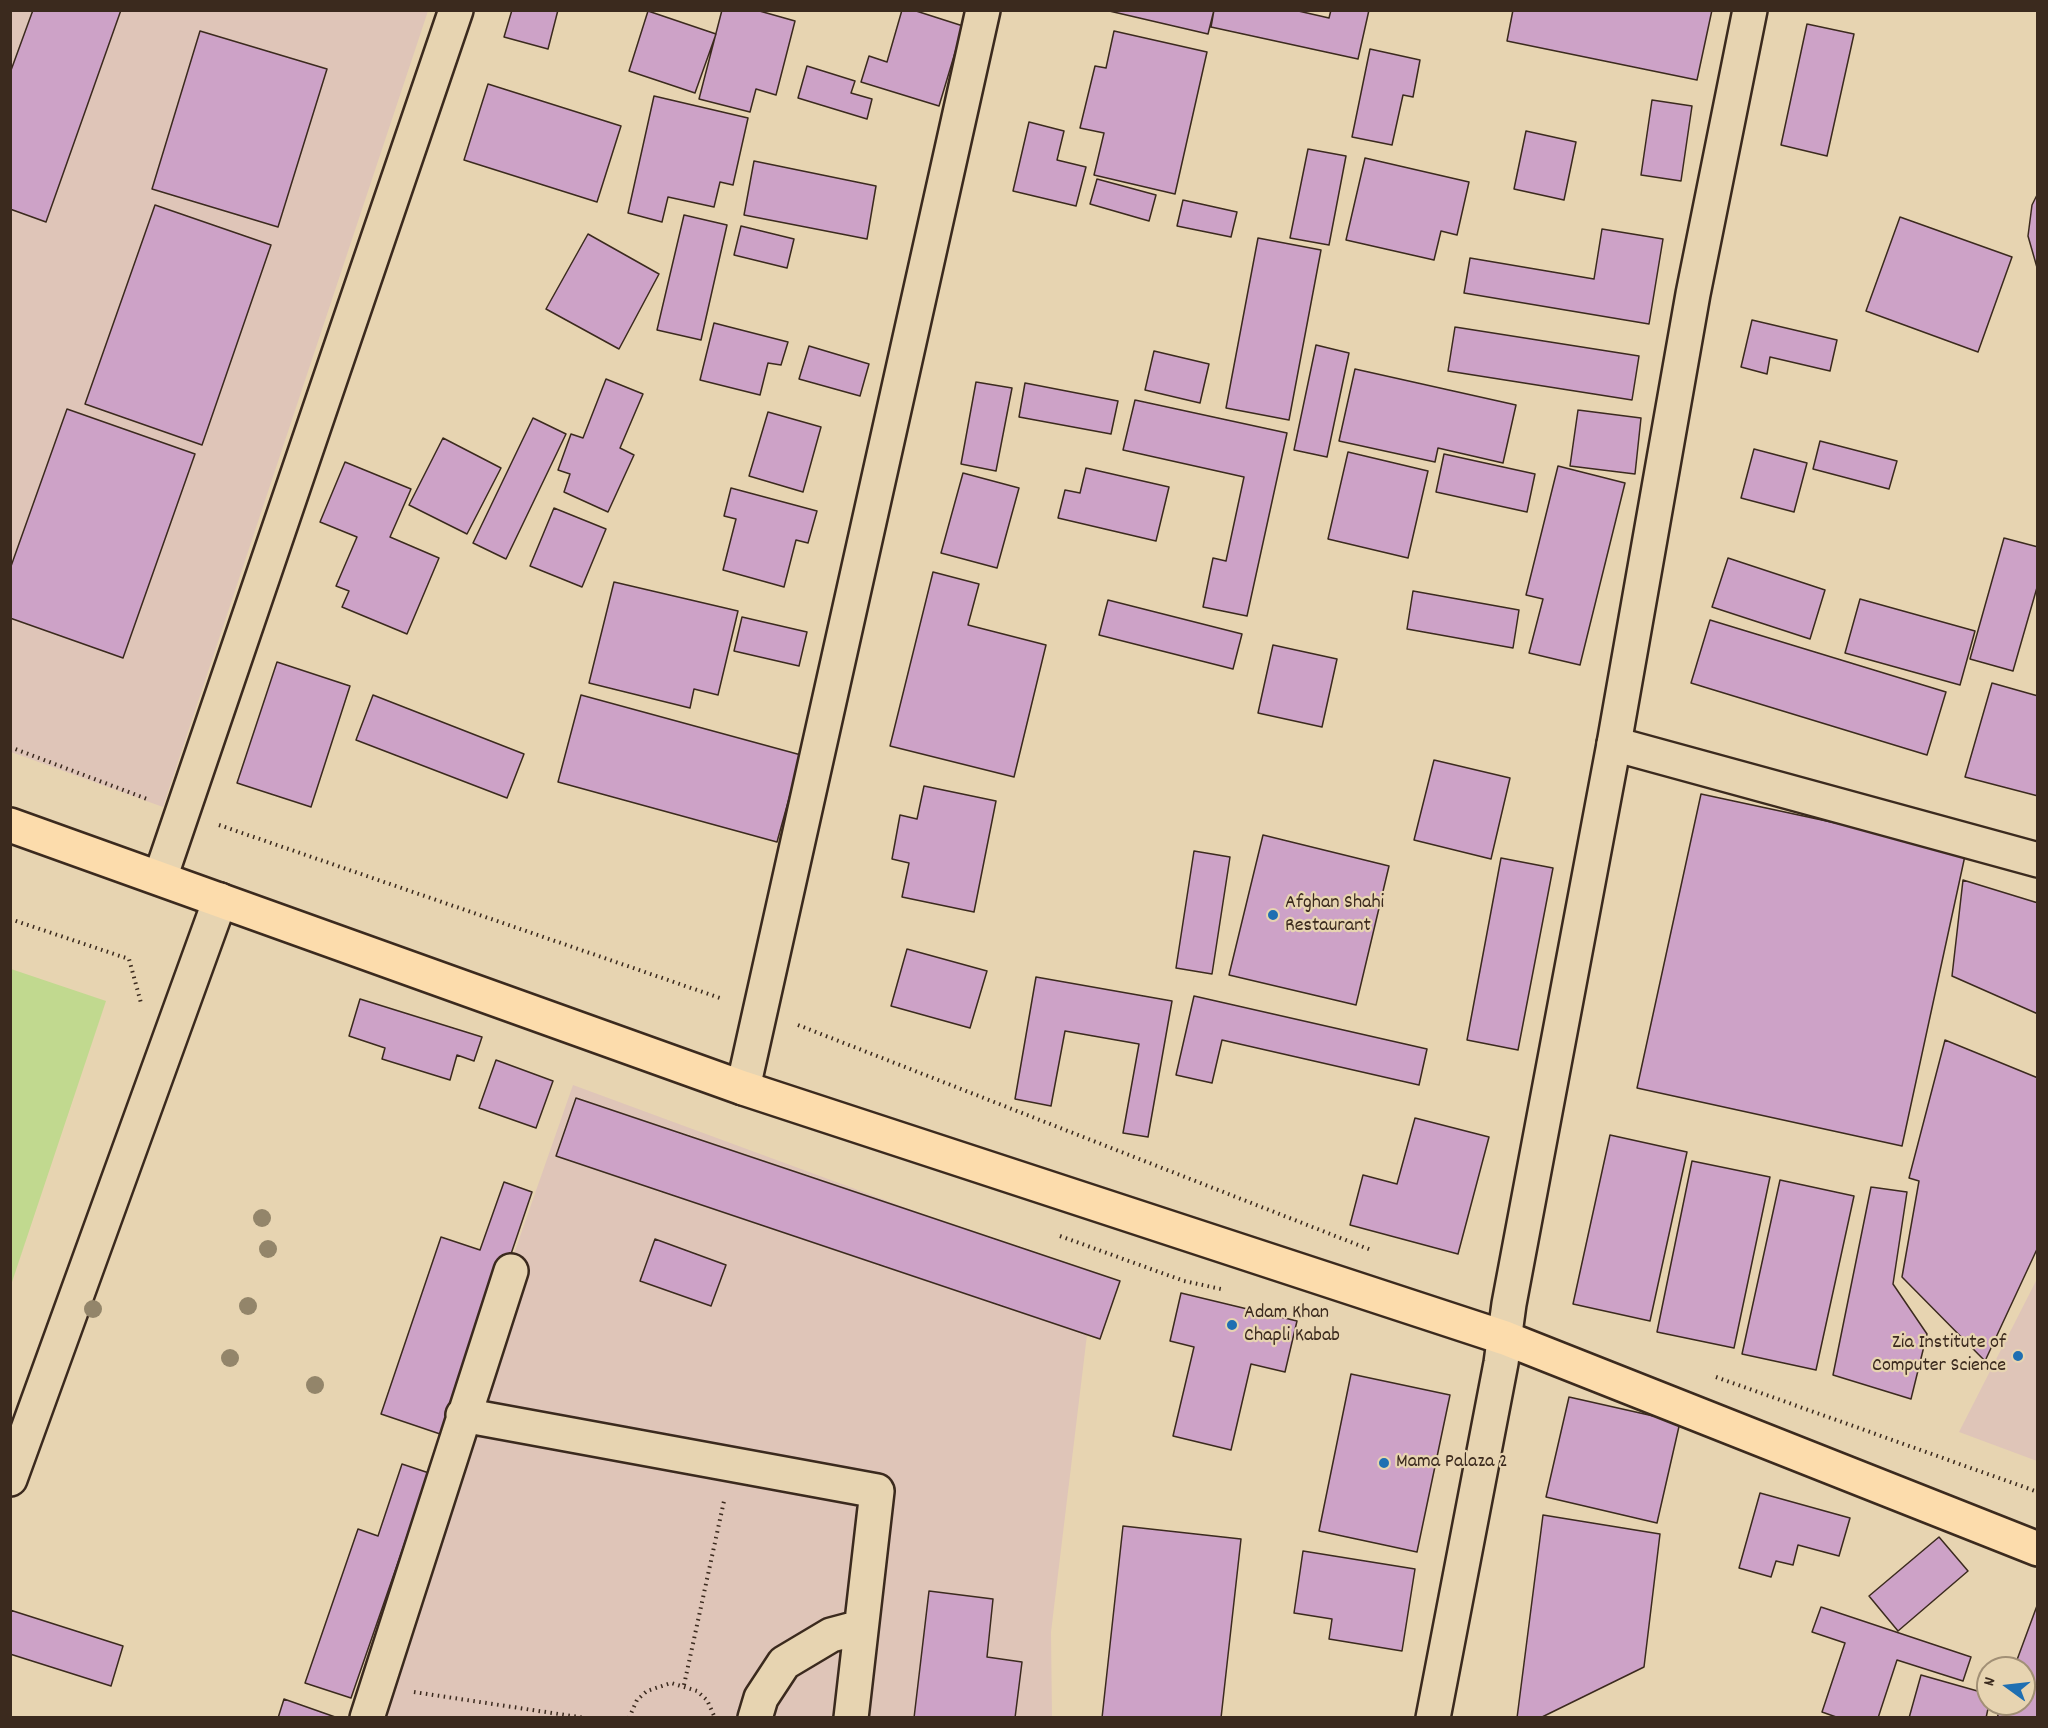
<!DOCTYPE html>
<style>
body{margin:0}
#map{position:relative;width:2048px;height:1728px;overflow:hidden;background:#e7d4b1;font-family:Dekko,sans-serif}
canvas{display:block}
.frame{position:absolute;inset:0;border:12px solid #3b2a1e;pointer-events:none}
.north{position:absolute;left:1976px;top:1656px;width:60px;height:60px;box-sizing:border-box;background:#e7d4b1;border:2px solid #a29076;border-radius:50%;rotate:285deg;font-size:16px;font-weight:700;line-height:24px;text-align:center;color:#3b2a1e}
.north::after{content:'';display:block;margin:auto;width:21px;height:27px;background:#1f6fb2;clip-path:polygon(50% 0,100% 100%,50% 72%,0 100%)}
</style>
<div id="map">
<canvas width="2048" height="1728"></canvas>
<div class="frame"></div>
<div class="north">N</div>
</div>
<script>
const g = document.querySelector('canvas').getContext('2d');
g.lineJoin = 'round';
function paint(path, color) { g.fillStyle = color; g.fill(path, 'evenodd'); }
const shape = rows => new Path2D(rows.map(r => 'M' + r).join(''));
function trace(path, color, width, dash) { g.strokeStyle = color; g.lineWidth = width; g.lineCap = dash ? 'butt' : 'round'; g.setLineDash(dash || []); g.stroke(path); }
function label(font, color, halo, rows, align = 'center') {
  g.font = font + ' Dekko,sans-serif'; g.lineWidth = 4.5; g.setLineDash([]); g.textBaseline = 'middle'; g.strokeStyle = halo; g.fillStyle = color; for (const [text, x, y, turn = 0] of rows) {
    g.save(); g.translate(x, y); g.rotate((+turn || 0) * Math.PI / 180); g.textAlign = isNaN(turn) ? turn : align; if (halo) g.strokeText(text, 0, 0); g.fillText(text, 0, 0); g.restore();
  }
}
paint(shape([
 [10,11,428,11,163,807,11,752],
 [573,1085,1094,1277,1051,1632,1052,1717,357,1718,379,1639],
 [2037,1279,2037,1461,1959,1432]
]), '#dfc5b8');
paint(shape([
 [11,969,106,1001,11,1285,10,969]
]), '#c1d98f');
const building = shape([
 [33,10,121,10,46,222,10,209,10,73,33,10],
 [512,10,558,10,548,49,504,37,512,10],
 [722,10,756,10,795,21,776,95,756,89,750,112,699,99,722,10],
 [902,10,913,10,963,26,939,106,861,82,869,56,887,62,902,10],
 [1105,10,1214,10,1208,34,1105,10],
 [1214,10,1294,10,1329,18,1331,10,1369,10,1358,59,1211,27,1214,10],
 [1513,10,1712,10,1697,80,1507,41,1513,10],
 [648,11,716,34,695,93,629,71,648,11],
 [1807,24,1854,34,1827,156,1781,145,1807,24],
 [200,31,327,69,278,227,152,189,200,31],
 [1114,31,1207,52,1175,194,1094,175,1104,133,1080,128,1095,66,1106,68,1114,31],
 [1370,49,1420,60,1413,97,1403,95,1392,145,1352,137,1370,49],
 [807,66,855,81,851,93,872,99,867,119,798,98,807,66],
 [488,84,621,126,597,202,464,160,488,84],
 [654,96,748,118,733,185,720,182,714,207,668,197,662,222,628,213,654,96],
 [1652,100,1692,106,1681,181,1641,175,1652,100],
 [1029,122,1064,131,1057,160,1086,167,1076,206,1013,191,1029,122],
 [1526,131,1576,142,1564,200,1514,189,1526,131],
 [1308,149,1346,156,1329,245,1290,238,1308,149],
 [1365,158,1469,182,1457,235,1441,231,1434,260,1346,240,1365,158],
 [754,161,876,186,867,239,744,215,754,161],
 [1097,179,1156,195,1149,221,1090,204,1097,179],
 [2038,193,2038,271,2028,236,2032,205,2038,193],
 [1183,200,1237,212,1231,237,1177,226,1183,200],
 [155,205,271,245,202,445,85,404,155,205],
 [684,215,727,225,701,340,657,330,684,215],
 [1900,217,2012,257,1978,352,1866,311,1900,217],
 [741,226,794,239,787,268,734,255,741,226],
 [1602,229,1663,239,1649,324,1464,293,1470,258,1594,279,1602,229],
 [588,234,659,274,619,349,546,309,588,234],
 [1258,238,1321,250,1289,420,1226,408,1258,238],
 [1752,320,1837,340,1830,371,1770,357,1767,374,1741,367,1752,320],
 [714,323,788,342,781,365,768,363,760,395,700,380,714,323],
 [1455,327,1639,356,1632,400,1448,371,1455,327],
 [1316,345,1349,353,1327,457,1294,450,1316,345],
 [809,346,869,364,860,396,799,379,809,346],
 [1154,351,1209,364,1200,403,1145,390,1154,351],
 [1355,369,1516,405,1503,463,1438,448,1435,462,1339,441,1355,369],
 [606,379,643,394,620,448,634,455,608,512,564,492,570,474,558,470,571,434,583,438,606,379],
 [976,382,1012,388,996,471,961,464,976,382],
 [1025,383,1118,401,1111,434,1019,417,1025,383],
 [1135,400,1287,433,1247,616,1203,607,1213,558,1226,561,1244,477,1123,450,1135,400],
 [67,409,195,454,123,658,10,618,10,569,67,409],
 [1578,410,1641,418,1635,474,1570,466,1578,410],
 [768,412,821,427,803,492,749,476,768,412],
 [533,418,566,434,506,559,473,543,533,418],
 [443,438,501,468,467,534,409,505,443,438],
 [1820,441,1897,461,1889,489,1813,469,1820,441],
 [1754,449,1807,463,1794,512,1741,498,1754,449],
 [1348,452,1428,471,1408,558,1328,539,1348,452],
 [1444,454,1535,474,1527,512,1436,492,1444,454],
 [345,462,411,489,390,537,439,558,407,634,342,607,349,591,336,586,357,537,320,522,345,462],
 [1558,466,1625,483,1580,665,1529,653,1543,599,1526,595,1558,466],
 [1086,468,1169,487,1156,541,1058,518,1065,490,1080,493,1086,468],
 [963,473,1019,488,997,568,941,553,963,473],
 [731,488,817,511,808,543,796,540,784,587,723,570,736,519,724,516,731,488],
 [554,508,606,529,582,587,530,566,554,508],
 [2004,538,2038,547,2038,584,2013,671,1970,659,2004,538],
 [1728,558,1825,590,1810,639,1712,607,1728,558],
 [933,572,979,584,968,625,1046,645,1014,777,890,746,933,572],
 [614,582,738,611,718,695,694,689,690,708,589,683,614,582],
 [1413,591,1519,610,1513,648,1407,629,1413,591],
 [1860,599,1975,631,1960,685,1845,653,1860,599],
 [1108,600,1242,634,1233,669,1099,635,1108,600],
 [742,617,807,632,799,666,734,651,742,617],
 [1710,620,1946,692,1927,755,1691,683,1710,620],
 [1273,645,1337,659,1322,727,1258,713,1273,645],
 [277,662,350,686,311,807,237,783,277,662],
 [1992,683,2038,696,2038,796,1965,777,1992,683],
 [373,695,524,754,507,798,356,740,373,695],
 [581,695,801,755,777,842,558,782,581,695],
 [1434,760,1510,778,1491,859,1414,840,1434,760],
 [924,786,996,801,974,912,902,897,909,863,892,859,900,815,917,819,924,786],
 [1701,794,1966,851,1902,1146,1637,1088,1701,794],
 [1263,835,1389,866,1356,1005,1229,975,1263,835],
 [1194,851,1230,857,1212,974,1176,968,1194,851],
 [1501,858,1553,868,1518,1050,1467,1040,1501,858],
 [1963,880,2038,903,2038,1014,1952,976,1963,880],
 [907,949,987,971,970,1028,891,1006,907,949],
 [1036,977,1172,1001,1148,1137,1123,1133,1139,1044,1065,1031,1051,1106,1015,1099,1036,977],
 [1194,996,1427,1049,1419,1085,1222,1040,1212,1083,1176,1075,1194,996],
 [360,999,482,1037,474,1061,457,1055,450,1080,382,1059,385,1048,349,1036,360,999],
 [1945,1040,2038,1078,2038,1247,1985,1361,1902,1277,1919,1181,1909,1178,1945,1040],
 [496,1060,553,1081,536,1128,479,1108,496,1060],
 [576,1098,1120,1281,1100,1339,556,1156,576,1098],
 [1415,1118,1489,1137,1458,1254,1350,1225,1363,1175,1397,1184,1415,1118],
 [1610,1135,1687,1152,1650,1321,1573,1304,1610,1135],
 [1692,1161,1770,1177,1734,1348,1657,1332,1692,1161],
 [1780,1180,1854,1196,1816,1370,1742,1354,1780,1180],
 [504,1182,532,1192,449,1437,381,1414,441,1237,480,1250,504,1182],
 [1871,1187,1907,1192,1893,1284,1927,1334,1911,1399,1833,1375,1871,1187],
 [655,1239,726,1265,711,1306,640,1281,655,1239],
 [1181,1293,1297,1321,1285,1372,1251,1364,1231,1450,1173,1436,1194,1347,1170,1341,1181,1293],
 [1351,1374,1450,1395,1417,1552,1319,1531,1351,1374],
 [1569,1397,1680,1422,1657,1523,1546,1497,1569,1397],
 [402,1464,429,1473,351,1698,305,1683,358,1529,378,1536,402,1464],
 [1760,1493,1850,1518,1839,1556,1798,1545,1793,1565,1776,1561,1771,1577,1739,1568,1760,1493],
 [1543,1515,1660,1534,1644,1667,1540,1718,1517,1718,1543,1515],
 [1123,1526,1241,1539,1221,1718,1102,1718,1123,1526],
 [1939,1537,1968,1571,1898,1631,1869,1596,1939,1537],
 [1303,1551,1415,1569,1402,1651,1329,1639,1332,1619,1294,1613,1303,1551],
 [929,1591,993,1599,987,1657,1022,1662,1015,1718,914,1718,929,1591],
 [2038,1603,2038,1718,1997,1718,2002,1704,2024,1704,2024,1668,2014,1668,2038,1603],
 [1821,1607,1971,1657,1963,1681,1897,1660,1878,1718,1839,1718,1822,1712,1845,1643,1812,1632,1821,1607],
 [10,1610,123,1646,111,1686,10,1654,10,1610],
 [1921,1675,1988,1694,1989,1704,1986,1718,1909,1718,1921,1675],
 [284,1699,338,1718,278,1718,284,1699]
]);
paint(building, '#cda2c7');
trace(building, '#3b2a1e', 1.5);
const minor = shape([
 [1614,744,2038,860],
 [160,878,456,10],
 [743,1088,983,10],
 [463,1415,877,1491,851,1718],
 [10,1479,220,900],
 [367,1718,511,1271],
 [755,1718,761,1698,784,1663,831,1635,861,1627]
]);
const secondary = shape([
 [1433,1718,1501,1363,1509,1304,1614,744,1693,294,1750,10]
]);
const primary = shape([
 [10,825,743,1088,1505,1338,2038,1549]
]);
trace(minor, '#3b2a1e', 38);
trace(secondary, '#3b2a1e', 38);
trace(primary, '#3b2a1e', 38);
trace(shape([
 [10,747,147,799],
 [219,825,723,999],
 [10,919,129,959,141,1003],
 [798,1025,1371,1250],
 [1060,1236,1184,1281,1221,1289],
 [1716,1377,2038,1492],
 [684,1685,724,1501],
 [414,1692,585,1718],
 [629,1718,637,1700,647,1691,671,1683,697,1691,707,1700,715,1718]
]), '#3b2a1e', 4, [1.5, 4.5]);
trace(minor, '#e7d4b1', 33);
trace(secondary, '#e7d4b1', 33);
trace(primary, '#fcdcac', 33);
g.fillStyle = '#93856a';
for (const [x, y] of [
 [262,1218],
 [268,1249],
 [248,1306],
 [93,1309],
 [230,1358],
 [315,1385]
]) { g.beginPath(); g.arc(x, y, 9, 0, 2 * Math.PI); g.fill(); }
for (const [x, y, r, color] of [
 [1273,915,6,"#1f6fb2"],
 [1232,1325,6,"#1f6fb2"],
 [2018,1356,6,"#1f6fb2"],
 [1384,1463,6,"#1f6fb2"]
]) { const dot = new Path2D(); dot.arc(x, y, r, 0, 2 * Math.PI); g.fillStyle = color; g.fill(dot); trace(dot, '#e7d4b1', 2); }
label('20px', '#3b2a1e', '#e7d4b1', [
 ["Afghan Shahi",1285,904],
 ["Restaurant",1285,927],
 ["Adam Khan",1244,1314],
 ["Chapli Kabab",1244,1337],
 ["Zia Institute of",2006,1344,"right"],
 ["Computer Science",2006,1367,"right"],
 ["Mama Palaza 2",1396,1463]
], 'left');
</script>
